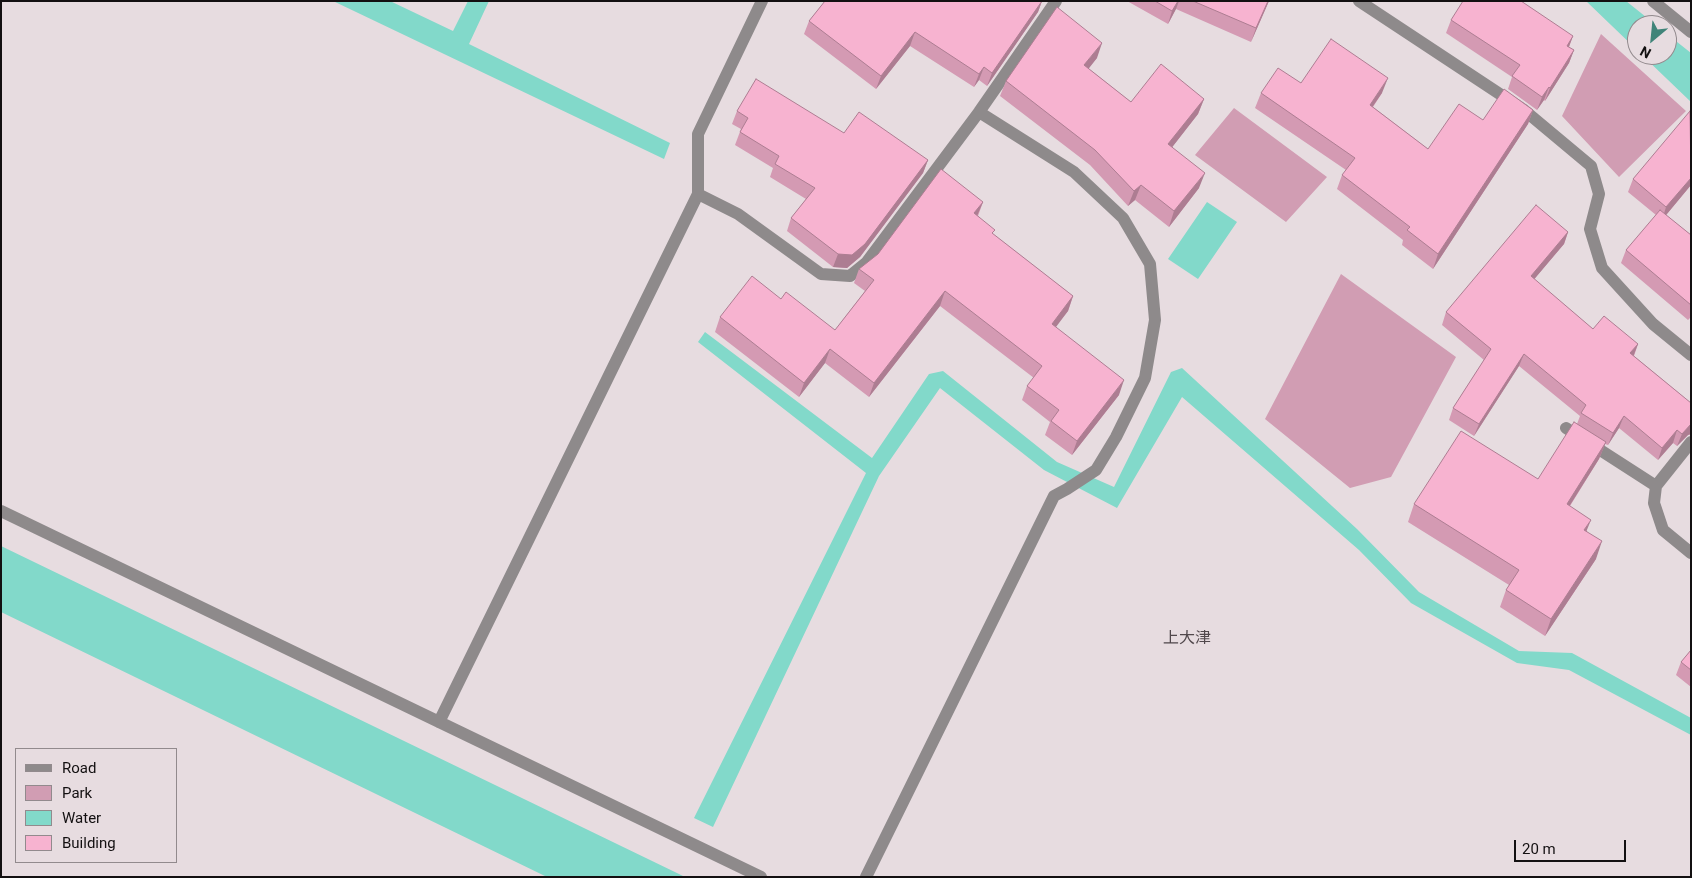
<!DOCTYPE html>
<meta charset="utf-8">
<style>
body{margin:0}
#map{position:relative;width:1692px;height:878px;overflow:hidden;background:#e7dce0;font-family:Roboto,sans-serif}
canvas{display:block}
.frame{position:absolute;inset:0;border:2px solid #131011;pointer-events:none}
.legend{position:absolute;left:15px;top:748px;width:162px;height:115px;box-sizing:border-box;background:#e7dce0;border:1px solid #928a8d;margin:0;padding:6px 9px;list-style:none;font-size:15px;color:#131011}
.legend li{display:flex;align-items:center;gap:10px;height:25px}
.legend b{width:25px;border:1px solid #928a8d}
.north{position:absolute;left:1627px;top:15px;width:50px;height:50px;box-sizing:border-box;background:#e7dce0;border:1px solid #928a8d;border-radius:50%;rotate:208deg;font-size:14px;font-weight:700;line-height:20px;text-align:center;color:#131011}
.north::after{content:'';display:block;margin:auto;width:18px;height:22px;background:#408479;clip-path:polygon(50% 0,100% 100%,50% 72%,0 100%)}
.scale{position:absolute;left:1514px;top:840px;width:112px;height:22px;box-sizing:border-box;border:2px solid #131011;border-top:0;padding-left:6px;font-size:15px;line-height:18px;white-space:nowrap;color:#131011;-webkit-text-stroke:4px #e7dce0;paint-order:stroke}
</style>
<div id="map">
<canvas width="1692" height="878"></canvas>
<div class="frame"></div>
<ul class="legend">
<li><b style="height:6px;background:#8e8a8b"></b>Road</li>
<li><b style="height:14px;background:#d19db3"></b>Park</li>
<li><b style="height:14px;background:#82d9ca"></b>Water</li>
<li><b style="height:14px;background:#f7b3d0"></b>Building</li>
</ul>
<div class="north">N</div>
<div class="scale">20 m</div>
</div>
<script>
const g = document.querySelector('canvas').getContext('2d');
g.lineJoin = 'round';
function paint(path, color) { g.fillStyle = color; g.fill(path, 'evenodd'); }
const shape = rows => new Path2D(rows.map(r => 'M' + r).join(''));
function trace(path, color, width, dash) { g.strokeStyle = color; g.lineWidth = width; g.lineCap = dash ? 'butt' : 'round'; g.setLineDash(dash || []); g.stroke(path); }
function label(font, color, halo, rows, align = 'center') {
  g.font = font + ' Roboto,"Noto Sans JP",sans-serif'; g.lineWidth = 4.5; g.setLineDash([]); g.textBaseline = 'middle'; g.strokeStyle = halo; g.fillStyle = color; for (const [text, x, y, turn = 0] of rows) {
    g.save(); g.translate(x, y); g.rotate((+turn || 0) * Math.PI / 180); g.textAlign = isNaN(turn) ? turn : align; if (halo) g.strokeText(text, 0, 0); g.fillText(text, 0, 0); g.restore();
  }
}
paint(shape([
 [1601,34,1686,111,1619,177,1562,116],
 [1234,108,1327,177,1286,222,1195,155],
 [1341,274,1456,357,1391,477,1350,488,1265,419]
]), '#d19db3');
paint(shape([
 [333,1,390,1,453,31,468,1,489,1,469,44,670,143,664,159],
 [1586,1,1626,1,1656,25,1637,25,1637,50],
 [1667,34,1691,53,1691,102,1642,55,1667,55],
 [1207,202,1237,222,1198,279,1168,259],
 [705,332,872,458,929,374,943,371,1057,462,1114,487,1171,372,1182,368,1357,529,1419,592,1519,651,1572,653,1691,718,1691,735,1569,670,1517,663,1411,603,1359,550,1182,397,1117,508,1044,470,940,388,879,476,713,827,694,818,866,473,698,342],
 [1,546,679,874,685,877,547,877,1,612]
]), '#82d9ca');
trace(shape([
 [1359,1,1524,110,1591,166,1599,194,1590,229,1602,268,1653,324,1691,355],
 [1653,1,1691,32],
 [698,194,738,214,821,274,850,276,866,263,979,112,1056,1],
 [1566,428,1656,486],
 [1691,442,1656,486,1654,503,1663,530,1691,553],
 [1,511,761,877],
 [439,722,698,194,698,134,762,1],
 [866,877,1054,496,1067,489,1096,470,1116,437,1145,378,1155,320,1150,264,1123,218,1074,172,979,112]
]), '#8e8a8b', 12);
paint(shape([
 [825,1,1042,1,1038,12,987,86,979,80,974,87,910,46,876,89,804,34,809,21],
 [1127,1,1269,1,1251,42,1176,9,1168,24],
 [1451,20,1573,36,1569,47,1574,50,1569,63,1545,101,1544,100,1537,110,1508,89,1512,77,1446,33],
 [1097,58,1088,68,1131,102,1204,99,1198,114,1172,147,1199,188,1169,227,1135,200,1128,206,1090,165,1000,96,1006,81],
 [1301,83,1382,93,1373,107,1428,149,1483,120,1533,110,1528,124,1433,269,1402,245,1403,240,1337,189,1342,175,1346,170,1255,108,1261,93],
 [737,111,844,133,928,160,923,173,860,257,847,268,833,267,787,231,791,218,806,199,770,177,773,168,735,145,741,129,732,124],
 [1691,111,1691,185,1666,215,1691,235,1691,317,1688,320,1621,263,1626,250,1656,215,1628,192,1633,179],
 [983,202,978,216,993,234,1073,296,1068,311,1055,327,1119,395,1072,455,1045,435,1050,422,1022,400,1027,386,1034,378,940,306,869,397,825,363,799,397,715,332,720,317,781,299,835,330,865,291,854,283,859,269],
 [1568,232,1564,244,1534,279,1593,329,1638,344,1634,356,1691,403,1691,434,1688,435,1677,446,1673,443,1658,460,1619,428,1608,445,1605,444,1599,459,1570,506,1587,531,1596,559,1545,636,1500,607,1506,590,1509,585,1408,522,1414,504,1538,479,1577,424,1580,416,1519,366,1474,436,1449,420,1453,408,1484,360,1442,325,1446,312],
 [1691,650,1691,687,1676,675,1681,662]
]), '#d49ab3');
paint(shape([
 [1042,1,1038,12,987,86,992,73],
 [1178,1,1179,1,1176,9,1168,24,1172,11],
 [1268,1,1269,1,1251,42,1256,28],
 [915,32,910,46,876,89,881,76],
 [1573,36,1568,49,1567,46],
 [1102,43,1097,58,1079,81,1084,65],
 [1574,50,1569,63,1545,101,1550,88],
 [984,67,979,80,974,87,979,74],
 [1388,78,1382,93,1364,119,1370,105],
 [1549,87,1544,100,1537,110,1542,97],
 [1204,99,1198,114,1163,159,1168,144],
 [1533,110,1528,124,1433,269,1438,254],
 [928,160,923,173,860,257,847,268,833,267,838,254],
 [1205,173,1199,188,1169,227,1174,211],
 [1691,178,1691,185,1662,220,1666,207],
 [1141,185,1135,200,1128,206,1134,191],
 [983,202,977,216,974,213],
 [1568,232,1564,244,1526,289,1531,276],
 [945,291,940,306,869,397,874,383],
 [1073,296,1068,311,1047,339,1052,324],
 [1638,344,1633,357,1630,353],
 [830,349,825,363,799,397,804,383],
 [1524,354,1519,366,1474,436,1479,424],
 [1124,380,1119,395,1072,455,1077,441],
 [1624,416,1619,428,1608,445,1613,433],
 [1691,424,1691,434,1688,435,1677,446,1682,434],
 [1677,430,1673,443,1658,460,1662,448],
 [1606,442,1599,459,1560,521,1567,504],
 [1591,520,1584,537,1584,530],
 [1602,541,1596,559,1545,636,1551,619]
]), '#ad7d92');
const building = shape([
 [825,1,1042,1,992,73,984,67,979,74,915,32,881,76,809,21,825,1],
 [1155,1,1178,1,1172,11,1155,1],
 [1193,1,1268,1,1256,28,1193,1],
 [1463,1,1521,1,1573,36,1567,46,1574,50,1550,88,1549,87,1542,97,1512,76,1520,65,1451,20,1463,1],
 [1057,7,1102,43,1084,65,1131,102,1161,64,1204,99,1168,144,1205,173,1174,211,1141,185,1134,191,1095,150,1006,81,1057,7],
 [1331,39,1388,78,1370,105,1428,149,1459,104,1483,120,1504,89,1533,110,1438,254,1407,230,1410,227,1342,175,1355,158,1261,93,1278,68,1301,83,1331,39],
 [756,79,844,133,859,112,928,160,865,244,852,255,838,254,791,218,815,188,775,164,779,156,740,132,748,118,737,111,756,79],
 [1690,111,1691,178,1666,207,1633,179,1690,111],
 [941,169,983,202,974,213,995,230,992,233,1073,296,1052,324,1124,380,1077,441,1051,421,1059,410,1027,386,1042,366,945,291,874,383,830,349,804,383,720,317,752,276,781,299,786,292,835,330,874,280,859,269,878,254,941,169],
 [1536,205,1568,232,1531,276,1593,329,1604,316,1638,344,1630,353,1691,403,1691,424,1682,434,1677,430,1662,448,1624,416,1613,433,1581,413,1586,405,1524,354,1479,424,1453,408,1491,349,1446,312,1536,205],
 [1660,210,1691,235,1691,305,1626,250,1660,210],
 [1574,422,1606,442,1567,504,1591,520,1584,530,1602,541,1551,619,1506,590,1519,570,1414,504,1461,431,1538,479,1574,422],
 [1691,650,1691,670,1681,662,1691,650]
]);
paint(building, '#f7b3d0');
trace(building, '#ad7d92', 1);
label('16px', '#51484c', '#e7dce0', [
 ["上大津",1187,639]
]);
</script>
